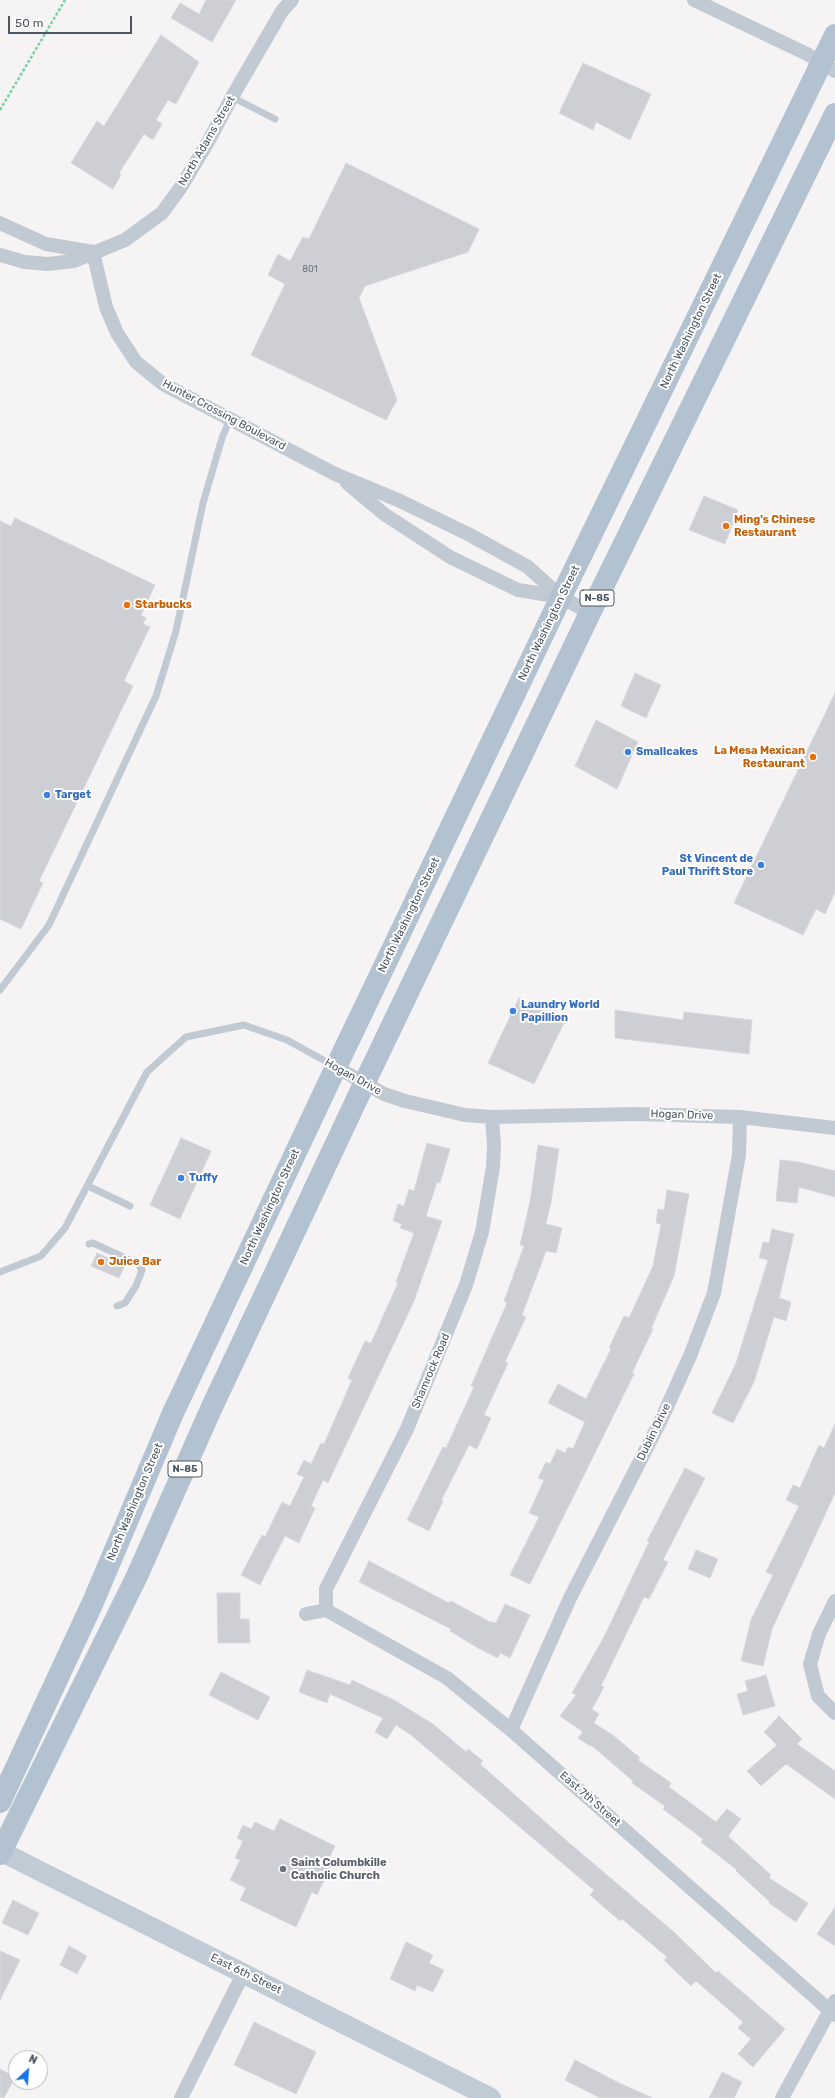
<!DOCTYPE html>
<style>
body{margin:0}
#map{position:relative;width:835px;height:2098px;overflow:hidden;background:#f5f3f3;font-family:Rubik,sans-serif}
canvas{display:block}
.north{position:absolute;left:8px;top:2050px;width:40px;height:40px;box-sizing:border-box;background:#fff;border:1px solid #b7bbc0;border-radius:50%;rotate:26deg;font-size:11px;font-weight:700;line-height:16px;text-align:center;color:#4a5661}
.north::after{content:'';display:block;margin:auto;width:14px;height:18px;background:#1a73e8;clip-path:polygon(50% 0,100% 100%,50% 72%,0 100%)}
.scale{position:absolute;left:8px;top:16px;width:124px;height:18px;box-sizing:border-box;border:2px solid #4a5661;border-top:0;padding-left:5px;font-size:12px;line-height:14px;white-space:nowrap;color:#4a5661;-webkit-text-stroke:3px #fff;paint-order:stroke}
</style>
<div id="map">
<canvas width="835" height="2098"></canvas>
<div class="north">N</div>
<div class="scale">50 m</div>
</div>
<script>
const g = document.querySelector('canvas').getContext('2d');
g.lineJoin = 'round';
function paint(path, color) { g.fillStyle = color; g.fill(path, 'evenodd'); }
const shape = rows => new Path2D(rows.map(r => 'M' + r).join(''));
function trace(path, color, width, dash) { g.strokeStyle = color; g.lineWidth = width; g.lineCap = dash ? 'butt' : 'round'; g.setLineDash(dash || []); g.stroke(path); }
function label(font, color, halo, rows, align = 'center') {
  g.font = font + ' Rubik,sans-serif'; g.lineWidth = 4; g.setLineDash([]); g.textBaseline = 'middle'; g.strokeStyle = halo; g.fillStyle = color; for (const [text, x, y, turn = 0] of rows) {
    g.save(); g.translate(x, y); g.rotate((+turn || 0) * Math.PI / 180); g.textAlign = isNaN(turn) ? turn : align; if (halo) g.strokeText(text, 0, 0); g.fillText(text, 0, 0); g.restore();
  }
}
const building = shape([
 [206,0,236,0,212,42,171,18,180,3,199,14,206,0],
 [161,35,199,62,176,104,168,100,156,120,162,124,153,140,144,134,119,173,121,175,113,189,71,163,97,121,104,126,161,35],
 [583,63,651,94,630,140,596,122,593,130,559,113,583,63],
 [346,163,479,229,468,252,365,286,359,298,397,400,386,420,251,355,285,284,268,275,278,254,290,261,303,237,309,239,346,163],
 [704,496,738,510,725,544,689,530,704,496],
 [15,518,155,585,141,615,146,618,143,624,150,627,124,681,133,686,39,881,43,883,21,929,0,919,0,521,11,526,15,518],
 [635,673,661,685,646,718,621,706,635,673],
 [835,693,835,892,825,914,816,909,803,935,734,903,835,693],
 [596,720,638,742,617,789,575,766,596,720],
 [519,998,565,1021,534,1084,488,1063,519,998],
 [615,1010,683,1020,684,1012,752,1020,749,1054,615,1038,615,1010],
 [181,1138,211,1151,180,1219,150,1205,181,1138],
 [427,1143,450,1149,440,1183,437,1182,426,1216,442,1221,414,1301,328,1483,323,1480,311,1506,315,1508,299,1543,285,1536,260,1585,241,1575,262,1535,265,1537,282,1502,290,1506,304,1477,297,1474,304,1460,311,1464,321,1443,324,1444,352,1380,348,1378,365,1341,371,1343,398,1283,396,1282,414,1233,400,1228,402,1224,393,1221,398,1204,404,1206,409,1189,414,1191,427,1143],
 [538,1145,559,1149,551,1202,546,1224,562,1228,556,1253,546,1251,522,1315,526,1317,505,1362,508,1363,484,1415,491,1418,477,1449,469,1445,441,1501,443,1501,429,1531,407,1520,443,1447,446,1448,474,1387,471,1386,507,1303,504,1301,524,1246,520,1245,530,1202,538,1145],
 [780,1160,799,1162,835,1171,835,1197,799,1187,797,1203,776,1201,780,1160],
 [667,1190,689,1194,674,1276,651,1329,653,1329,632,1373,634,1374,530,1584,510,1575,539,1517,529,1513,544,1480,538,1478,546,1462,550,1464,557,1449,565,1453,568,1447,573,1449,585,1422,548,1403,558,1384,586,1399,611,1349,609,1348,624,1316,629,1318,653,1266,661,1224,656,1223,658,1209,664,1210,667,1190],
 [772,1229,794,1234,779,1298,791,1302,786,1321,774,1317,754,1382,733,1423,712,1413,736,1363,768,1260,759,1258,763,1242,769,1243,772,1229],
 [97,1253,125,1265,119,1278,91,1266,97,1253],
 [835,1424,835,1493,772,1629,763,1666,741,1661,751,1620,773,1575,766,1572,799,1506,786,1500,793,1485,800,1488,819,1445,824,1448,835,1424],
 [685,1468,705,1478,663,1560,668,1562,649,1599,644,1597,601,1686,604,1687,592,1709,599,1714,594,1723,614,1736,640,1758,638,1760,671,1783,669,1787,716,1822,727,1809,741,1819,728,1836,771,1875,769,1878,808,1903,796,1922,769,1903,770,1902,736,1871,737,1870,701,1842,703,1839,663,1809,665,1806,632,1783,633,1781,591,1745,590,1746,578,1738,583,1732,560,1716,576,1695,572,1693,604,1637,649,1542,647,1541,685,1468],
 [696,1550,718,1559,710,1578,688,1569,696,1550],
 [369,1561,449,1603,451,1601,490,1622,496,1623,505,1604,530,1615,510,1658,500,1653,498,1658,478,1648,450,1631,451,1629,359,1582,369,1561],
 [217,1593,240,1593,240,1619,249,1619,250,1643,218,1643,217,1593],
 [307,1670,350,1685,352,1680,394,1700,433,1724,466,1752,468,1749,483,1761,480,1764,560,1835,675,1933,716,1973,718,1971,785,2029,753,2067,738,2054,751,2039,738,2028,743,2022,696,1981,691,1986,664,1960,667,1957,622,1919,620,1921,590,1895,594,1890,411,1735,396,1725,387,1739,375,1732,383,1718,330,1694,327,1703,299,1692,307,1670],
 [221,1672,270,1697,258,1720,209,1695,221,1672],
 [766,1675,775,1706,743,1715,737,1694,748,1691,745,1681,766,1675],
 [779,1716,802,1739,797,1744,835,1771,835,1799,786,1764,761,1786,747,1771,777,1745,764,1732,779,1716],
 [280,1819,335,1846,326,1865,330,1868,317,1895,312,1892,296,1927,240,1900,246,1888,230,1880,240,1860,235,1858,243,1841,237,1838,243,1825,251,1829,255,1822,274,1831,280,1819],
 [13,1900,39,1913,28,1935,2,1923,13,1900],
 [835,1907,835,1946,817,1934,835,1907],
 [406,1942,433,1955,429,1963,444,1970,433,1992,417,1985,415,1991,390,1979,406,1942],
 [69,1946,87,1956,77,1974,60,1965,69,1946],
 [0,1951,20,1960,0,2000,0,1951],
 [254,2022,316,2052,296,2094,234,2065,254,2022],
 [575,2060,619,2083,653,2098,600,2098,565,2080,575,2060],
 [0,2069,15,2077,4,2098,0,2098,0,2069],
 [722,2072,742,2082,734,2098,709,2098,722,2072]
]);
paint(building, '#cdcfd5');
trace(building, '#d7d9de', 1);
trace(shape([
 [0,110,65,0]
]), '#7ad0a6', 2.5, [3, 2]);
trace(shape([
 [232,97,275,119],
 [0,990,49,925,156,696,176,631,203,503,222,438,230,419],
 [88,1186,130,1206],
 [89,1244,93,1243,138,1264,142,1270,136,1286,125,1303,117,1306],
 [0,1272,41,1256,65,1228,147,1072,186,1037,244,1025,287,1040,334,1066]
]), '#c1cad2', 7);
trace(shape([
 [694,0,807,54,835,71],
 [0,223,46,244,93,252],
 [93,252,106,307,117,333,136,362,163,384,335,474,398,500,470,535,528,567,561,597,590,613],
 [0,255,25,262,48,264,74,261,125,240,162,213,181,187,208,142,232,97,282,11,292,0],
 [347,483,384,514,450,557,518,590,561,597],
 [336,1067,384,1094,405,1101,465,1115,492,1117,635,1114,740,1117,835,1128],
 [835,1601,819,1634,810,1664,818,1696,835,1713],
 [326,1610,447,1678,511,1730,835,2015],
 [326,1610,326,1589,407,1429,466,1285,482,1232,493,1167,494,1145,492,1117],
 [306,1614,326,1610],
 [511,1730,570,1598,661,1420,690,1356,714,1293,739,1155,740,1117],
 [181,2098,244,1972],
 [782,2098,835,2001]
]), '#c1cad2', 14);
trace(shape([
 [0,1851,491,2098]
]), '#c1cbd6', 20);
trace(shape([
 [0,1802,93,1602,173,1413,336,1067,561,597,835,35],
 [0,1854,137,1576,211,1409,364,1084,590,613,835,114]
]), '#b3c2d1', 22);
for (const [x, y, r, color] of [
 [726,526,4,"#e8710a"],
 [127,605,4,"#e8710a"],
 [628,752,4,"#3f7fe0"],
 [813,757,4,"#e8710a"],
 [47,795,4,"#3f7fe0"],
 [761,865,4,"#3f7fe0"],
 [513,1011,4,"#3f7fe0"],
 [181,1178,4,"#3f7fe0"],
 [101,1262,4,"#e8710a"],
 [283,1869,4,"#6b7280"]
]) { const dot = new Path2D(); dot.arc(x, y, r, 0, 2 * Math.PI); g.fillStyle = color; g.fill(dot); trace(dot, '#fff', 1.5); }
label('9px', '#6b747e', null, [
 ["801",310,269]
]);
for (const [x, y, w] of [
 [597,598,34],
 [185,1469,34]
]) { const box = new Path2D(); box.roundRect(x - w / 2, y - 8, w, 16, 3); g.fillStyle = '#fff'; g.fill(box); trace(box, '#4a5661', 1); }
label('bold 10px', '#4a5661', null, [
 ["N-85",597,598],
 ["N-85",185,1469]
]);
label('11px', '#4a5661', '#fff', [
 ["North Adams Street",207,141,-60],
 ["North Washington Street",691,331,-64],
 ["Hunter Crossing Boulevard",224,415,28],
 ["North Washington Street",549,623,-64],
 ["North Washington Street",409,915,-64],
 ["Hogan Drive",353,1077,29],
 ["Hogan Drive",682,1115,2],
 ["North Washington Street",270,1207,-65],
 ["Shamrock Road",431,1371,-67],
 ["Dublin Drive",654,1432,-64],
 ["North Washington Street",135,1502,-67],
 ["East 7th Street",590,1799,41],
 ["East 6th Street",246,1974,26]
]);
label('bold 11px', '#c56008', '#fff', [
 ["Ming's Chinese",734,520],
 ["Restaurant",734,533],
 ["Starbucks",135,605],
 ["La Mesa Mexican",805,751,"right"],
 ["Restaurant",805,764,"right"],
 ["Juice Bar",109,1262]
], 'left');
label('bold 11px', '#366cbe', '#fff', [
 ["Smallcakes",636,752],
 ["Target",55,795],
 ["St Vincent de",753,859,"right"],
 ["Paul Thrift Store",753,872,"right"],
 ["Laundry World",521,1005],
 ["Papillion",521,1018],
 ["Tuffy",189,1178]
], 'left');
label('bold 11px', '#5b616d', '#fff', [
 ["Saint Columbkille",291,1863],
 ["Catholic Church",291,1876]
], 'left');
</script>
